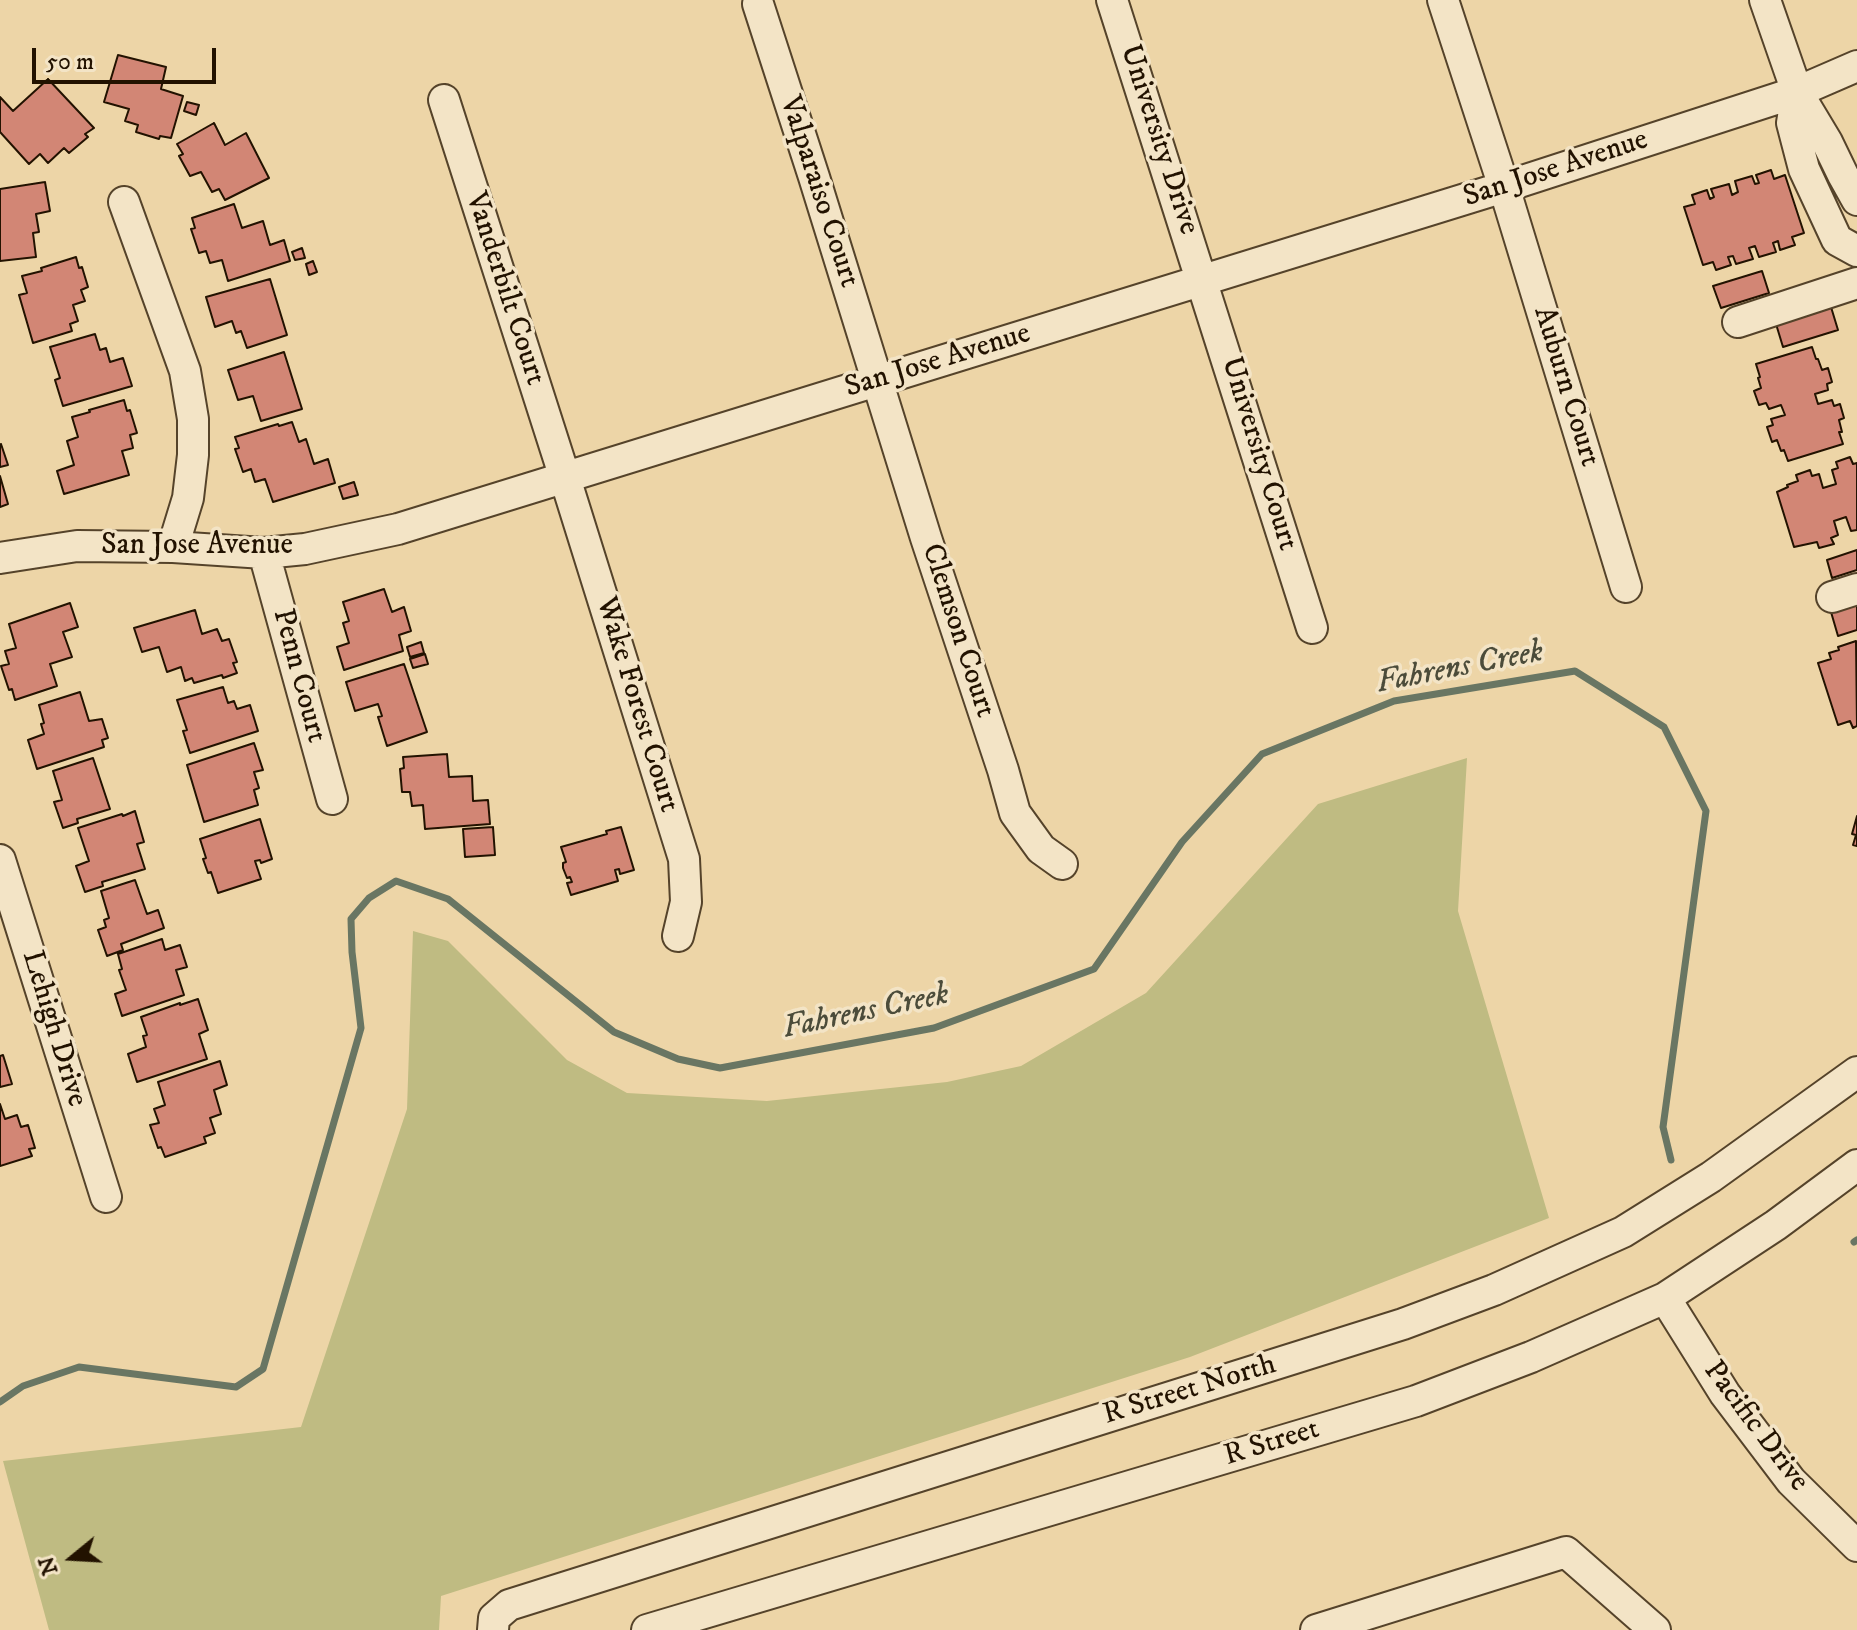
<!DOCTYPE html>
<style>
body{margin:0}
#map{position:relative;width:1857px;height:1630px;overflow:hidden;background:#edd5a7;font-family:"IM FELL DW Pica",serif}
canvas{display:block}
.north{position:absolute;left:32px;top:1518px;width:80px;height:80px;-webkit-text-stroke:6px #f3e4c6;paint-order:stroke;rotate:252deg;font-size:22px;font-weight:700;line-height:32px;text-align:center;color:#221200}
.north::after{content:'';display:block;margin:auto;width:28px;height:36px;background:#221200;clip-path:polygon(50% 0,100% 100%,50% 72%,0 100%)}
.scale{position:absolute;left:32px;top:48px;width:184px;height:36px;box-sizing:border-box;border:4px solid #221200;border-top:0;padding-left:10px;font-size:24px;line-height:28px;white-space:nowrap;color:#221200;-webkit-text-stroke:6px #f3e4c6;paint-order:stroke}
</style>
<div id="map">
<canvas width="1857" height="1630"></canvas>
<div class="north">N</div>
<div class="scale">50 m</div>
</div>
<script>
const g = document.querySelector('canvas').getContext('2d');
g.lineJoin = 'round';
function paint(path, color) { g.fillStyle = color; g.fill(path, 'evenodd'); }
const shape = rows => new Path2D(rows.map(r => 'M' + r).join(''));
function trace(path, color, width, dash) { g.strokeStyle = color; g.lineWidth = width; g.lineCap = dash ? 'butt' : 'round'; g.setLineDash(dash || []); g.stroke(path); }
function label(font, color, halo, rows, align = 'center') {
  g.font = font + ' "IM FELL DW Pica",serif'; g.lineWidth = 7; g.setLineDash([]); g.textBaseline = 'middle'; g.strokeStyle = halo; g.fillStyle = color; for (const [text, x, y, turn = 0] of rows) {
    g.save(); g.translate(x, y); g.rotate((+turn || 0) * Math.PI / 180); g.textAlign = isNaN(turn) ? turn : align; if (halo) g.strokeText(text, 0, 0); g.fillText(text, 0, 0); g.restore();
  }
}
paint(shape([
 [1467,758,1458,911,1549,1218,1190,1357,441,1596,439,1630,49,1630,3,1461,301,1427,407,1109,413,931,448,941,567,1060,627,1093,767,1101,947,1082,1021,1066,1146,993,1318,804]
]), '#bfbb82');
trace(shape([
 [1854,1242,1857,1240],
 [0,1402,23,1386,79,1367,236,1387,263,1369,361,1028,352,952,351,919,369,898,396,881,448,899,614,1032,678,1059,720,1068,934,1028,1094,969,1182,842,1262,754,1394,701,1575,671,1664,727,1706,811,1663,1127,1671,1160]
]), '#697663', 7);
const building = shape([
 [118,55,166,67,161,89,183,96,171,138,160,136,159,139,136,132,138,125,125,121,129,109,104,102,118,55],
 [48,79,94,128,85,134,88,137,69,153,64,148,48,163,40,154,29,164,0,132,0,97,13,111,48,79],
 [187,102,199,105,196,115,184,111,187,102],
 [214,123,225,145,246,133,269,178,225,200,219,189,212,192,201,172,190,176,179,156,183,154,177,144,214,123],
 [1771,170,1774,179,1785,175,1804,233,1792,237,1795,245,1780,250,1778,241,1773,243,1776,252,1759,257,1755,246,1749,248,1753,259,1736,264,1733,256,1728,257,1731,265,1716,270,1713,262,1703,265,1684,207,1695,204,1692,195,1707,190,1710,199,1714,197,1711,189,1729,184,1732,195,1738,192,1735,181,1752,176,1755,184,1759,183,1756,175,1771,170],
 [45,182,50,211,36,214,39,232,33,233,36,257,0,261,0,189,45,182],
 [234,204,242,228,263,221,270,245,284,240,290,261,228,281,222,260,210,263,206,251,199,253,191,229,195,228,192,218,234,204],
 [302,248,305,258,295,260,292,252,302,248],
 [76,257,79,268,82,267,88,287,81,290,85,301,73,305,78,321,70,324,72,331,33,343,19,295,27,293,22,276,42,271,41,268,76,257],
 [313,261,317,272,309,275,306,264,313,261],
 [1762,271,1769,293,1721,308,1713,286,1762,271],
 [270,279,287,335,247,348,241,331,236,333,232,321,215,327,206,297,270,279],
 [1831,307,1838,330,1783,347,1776,324,1831,307],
 [95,334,100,350,106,348,110,362,123,358,132,386,63,406,55,380,60,378,50,347,95,334],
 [1812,347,1816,359,1818,359,1822,370,1828,368,1832,382,1827,384,1828,390,1815,394,1818,404,1832,400,1834,406,1840,404,1844,418,1839,420,1842,432,1839,432,1843,444,1788,461,1784,450,1781,451,1777,440,1772,442,1767,427,1773,425,1771,419,1785,415,1781,405,1769,409,1766,403,1759,405,1754,391,1761,388,1758,378,1760,377,1756,364,1812,347],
 [284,352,302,409,261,421,253,396,238,400,228,370,284,352],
 [124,400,127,411,130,410,137,433,130,435,133,448,122,451,129,475,64,494,57,471,74,465,67,441,78,437,72,417,90,412,89,410,124,400],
 [292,422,299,442,306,439,314,464,328,459,335,483,273,502,265,479,255,482,251,469,243,472,235,449,239,448,235,437,278,424,279,426,292,422],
 [1,444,8,465,0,467,0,445,1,444],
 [1850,457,1853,464,1857,463,1857,530,1851,531,1846,517,1834,521,1838,535,1831,538,1834,544,1819,548,1817,542,1794,547,1777,492,1788,487,1787,485,1798,481,1796,475,1810,470,1812,476,1819,474,1823,488,1836,484,1832,470,1838,468,1836,462,1850,457],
 [0,476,8,504,0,507,0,476],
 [354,482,358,495,343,499,339,487,354,482],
 [1857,550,1857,570,1832,578,1827,560,1857,550],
 [384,589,392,612,404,607,411,631,399,635,403,651,344,670,337,647,349,643,343,623,349,621,343,602,384,589],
 [70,603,78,627,63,632,72,657,50,664,57,686,15,700,12,689,9,690,1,666,9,664,5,651,16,648,9,624,70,603],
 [1857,604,1857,630,1838,636,1831,612,1857,604],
 [195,610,202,634,217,629,222,641,229,639,237,662,233,663,237,673,223,678,222,675,194,683,192,678,185,681,181,667,167,672,159,647,142,652,134,628,195,610],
 [1856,641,1857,726,1853,728,1850,721,1838,725,1818,663,1831,659,1829,653,1839,650,1838,647,1856,641],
 [421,642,424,653,410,657,407,647,421,642],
 [425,654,428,664,413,668,410,659,425,654],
 [404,664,427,732,387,746,378,717,382,716,378,704,355,711,346,682,404,664],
 [223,687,228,703,234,701,237,709,250,705,258,731,190,753,183,731,187,730,177,700,223,687],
 [80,692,89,721,102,719,108,738,102,740,104,747,37,769,28,740,44,734,41,724,44,723,39,705,80,692],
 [254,743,263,770,254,772,259,788,254,790,258,805,204,822,187,765,254,743],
 [447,754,449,777,472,776,473,801,488,800,490,824,425,829,423,805,412,806,410,792,402,792,400,769,404,768,403,757,447,754],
 [93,758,110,809,77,819,78,823,63,828,54,802,62,800,53,771,93,758],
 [135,811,144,842,137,844,145,869,102,882,103,886,85,892,76,866,89,861,78,828,122,814,123,816,135,811],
 [1857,816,1857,846,1853,845,1856,835,1852,834,1857,816],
 [260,819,272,859,261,863,260,860,255,861,261,879,218,893,211,872,208,873,203,859,206,858,200,839,260,819],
 [493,827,495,855,465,857,463,829,493,827],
 [621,827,634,870,620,874,619,869,615,870,618,881,571,895,567,883,572,882,570,877,567,878,563,868,563,863,566,862,561,847,607,834,606,831,621,827],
 [135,880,147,914,158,910,164,928,121,944,123,950,107,956,98,930,106,927,104,920,109,918,101,891,135,880],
 [162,939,165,950,180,945,187,967,176,970,184,995,122,1016,115,994,126,990,119,970,122,969,118,954,162,939],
 [198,999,208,1030,199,1034,207,1059,137,1082,128,1054,146,1047,143,1036,147,1035,141,1017,180,1003,180,1005,198,999],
 [3,1055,12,1084,0,1087,0,1056,3,1055],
 [220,1061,227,1085,214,1090,221,1114,210,1118,215,1133,204,1137,206,1143,165,1157,161,1147,158,1148,150,1125,159,1123,154,1109,165,1105,158,1082,220,1061],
 [0,1104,5,1119,17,1115,21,1127,28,1125,35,1148,29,1149,32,1156,0,1166,0,1104]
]);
paint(building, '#d28675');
trace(building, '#221200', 2);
const minor = shape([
 [1112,0,1312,628],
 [1443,0,1504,187,1626,587],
 [1765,0,1797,92,1827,142,1843,175,1857,200],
 [758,4,814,177,926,538,1003,770,1015,813,1041,849,1062,864],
 [1797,92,1792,123,1804,169,1837,240,1857,251],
 [444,100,565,478,684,859,686,902,678,936],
 [124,202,185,371,193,419,193,455,188,498,173,547],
 [1738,322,1857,283],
 [264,553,332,799],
 [0,558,77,546,173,547,264,553,305,549,398,529,1504,187,1797,92,1857,66],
 [1832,597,1857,589],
 [0,860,106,1197],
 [1665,1298,1725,1394,1791,1481,1857,1546],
 [493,1630,494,1618,509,1605,1403,1324,1494,1290,1623,1232,1711,1177,1857,1072],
 [647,1630,1416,1401,1531,1357,1665,1298,1776,1225,1857,1165],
 [1316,1630,1566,1552,1655,1630]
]);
trace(minor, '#55432a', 34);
trace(minor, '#f3e4c6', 30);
label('30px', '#221200', '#f3e4c6', [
 ["University Drive",1158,140,72],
 ["San Jose Avenue",1556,170,-18],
 ["Valparaiso Court",818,192,72],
 ["Vanderbilt Court",504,289,72],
 ["San Jose Avenue",938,362,-17],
 ["Auburn Court",1565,387,73],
 ["University Court",1258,454,73],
 ["San Jose Avenue",197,547],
 ["Clemson Court",957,631,72],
 ["Penn Court",298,676,75],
 ["Wake Forest Court",636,705,73],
 ["Lehigh Drive",53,1029,73],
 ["R Street North",1190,1391,-17],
 ["Pacific Drive",1755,1427,53],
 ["R Street",1272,1444,-17]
]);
label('italic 32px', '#4c4c3a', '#f3e4c6', [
 ["Fahrens Creek",1460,669,-11],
 ["Fahrens Creek",866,1013,-12]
]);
</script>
